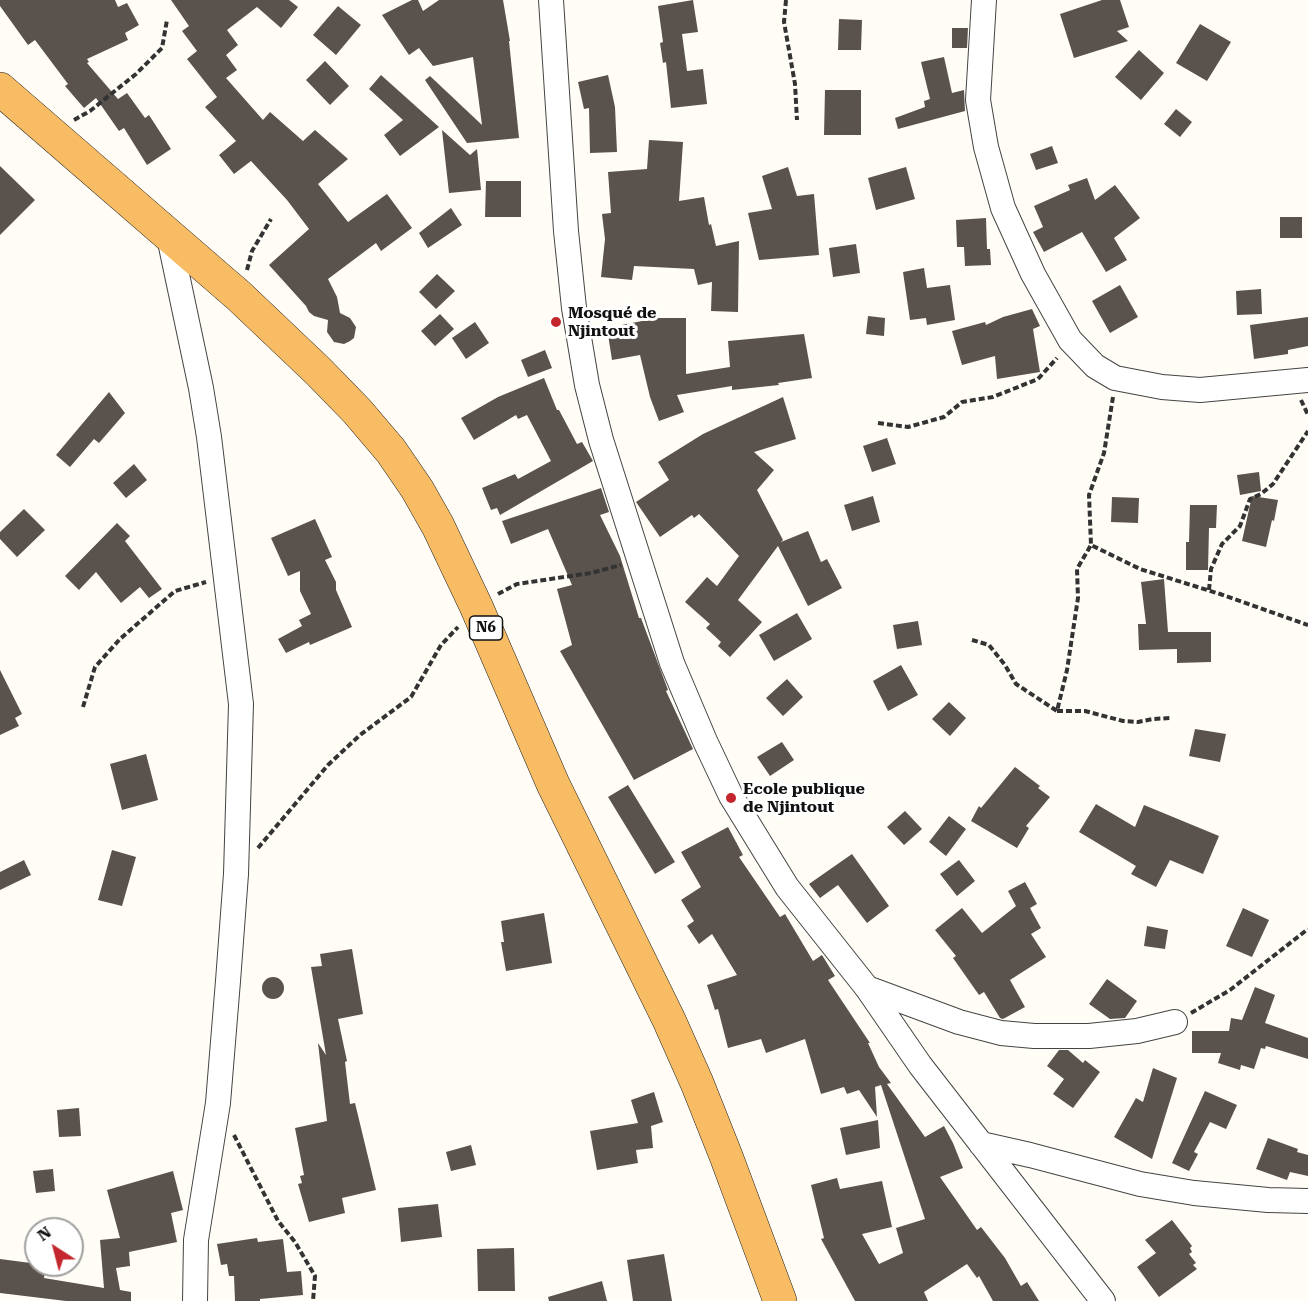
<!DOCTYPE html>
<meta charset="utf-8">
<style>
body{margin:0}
#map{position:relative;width:1308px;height:1301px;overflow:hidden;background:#fffdf5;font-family:"Roboto Serif",serif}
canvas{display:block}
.north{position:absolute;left:24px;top:1217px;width:60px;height:60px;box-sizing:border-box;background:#fff;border:2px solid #a0a0a0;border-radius:50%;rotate:324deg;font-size:16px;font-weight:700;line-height:24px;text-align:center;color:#111}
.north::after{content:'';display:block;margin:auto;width:21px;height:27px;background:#c4262e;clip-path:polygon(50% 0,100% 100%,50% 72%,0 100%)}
</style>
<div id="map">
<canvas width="1308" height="1301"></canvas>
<div class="north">N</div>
</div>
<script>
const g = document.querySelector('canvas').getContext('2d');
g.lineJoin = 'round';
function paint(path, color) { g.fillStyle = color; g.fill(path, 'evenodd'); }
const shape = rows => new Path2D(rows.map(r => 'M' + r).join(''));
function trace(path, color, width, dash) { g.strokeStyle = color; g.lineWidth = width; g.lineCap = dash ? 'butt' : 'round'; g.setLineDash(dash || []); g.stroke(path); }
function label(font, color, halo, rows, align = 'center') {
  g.font = font + ' "Roboto Serif",serif'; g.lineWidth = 6; g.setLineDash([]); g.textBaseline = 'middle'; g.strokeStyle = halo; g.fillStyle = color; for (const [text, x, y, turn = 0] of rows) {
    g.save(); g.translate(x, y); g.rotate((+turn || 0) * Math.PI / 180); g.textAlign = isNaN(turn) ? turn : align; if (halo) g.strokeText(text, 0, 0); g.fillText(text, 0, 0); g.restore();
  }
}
paint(shape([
 [0,0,115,0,118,7,127,3,139,25,125,33,128,40,87,59,89,62,87,63,118,99,127,93,145,118,149,115,171,149,147,165,124,128,119,131,96,98,84,108,65,86,68,84,35,40,28,45,0,6],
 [171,0,289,0,298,7,281,28,257,7,227,30,238,45,226,55,237,70,226,78,263,120,270,112,303,141,315,130,348,159,318,184,348,222,387,194,412,228,381,251,376,243,328,279,337,297,340,313,350,318,356,327,354,338,350,341,344,344,334,342,327,332,328,320,314,316,309,312,306,306,269,265,309,229,287,200,251,161,234,174,219,155,236,141,205,107,217,97,187,59,197,51,182,31,189,26],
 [412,0,418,0,423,11,439,0,503,0,510,41,509,41,519,138,467,143,425,80,430,76,482,125,473,57,433,66,419,48,409,55,382,15],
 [693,0,698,32,682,34,687,71,703,69,707,104,671,108,666,62,663,63,660,43,663,42,658,6],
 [1102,0,1120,0,1129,27,1117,31,1128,41,1074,58,1060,14],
 [338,6,361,25,336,55,313,35],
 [839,19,862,20,861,50,838,50],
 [1200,24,1231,42,1207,81,1176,63],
 [952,28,968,28,967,48,952,48],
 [1139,50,1164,73,1141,100,1115,77],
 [944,57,952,93,964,90,965,111,898,129,895,118,925,107,924,101,930,99,921,62],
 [325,61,349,86,330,105,306,80],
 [381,75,439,127,400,156,384,135,403,120,369,89],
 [608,75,615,107,617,152,590,153,589,108,584,109,578,82],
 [825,90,861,90,861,135,824,135],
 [1176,109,1192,122,1180,137,1164,124],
 [442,130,470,155,477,149,481,190,449,193],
 [649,140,683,142,679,201,704,197,709,225,711,224,716,246,739,241,738,312,711,311,712,282,698,285,694,269,634,266,632,280,601,277,605,239,602,214,611,213,608,172,647,169],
 [1052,146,1058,163,1036,170,1030,154],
 [0,166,35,200,0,235],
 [788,167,797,196,814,194,819,255,759,260,748,213,772,209,762,176],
 [906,167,915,199,876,210,868,178],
 [1087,178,1095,200,1115,185,1140,218,1114,238,1127,260,1106,272,1082,232,1044,252,1033,232,1043,227,1034,206,1070,190,1068,185],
 [486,181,521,181,521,217,485,217],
 [451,208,462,225,428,248,419,233],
 [1280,217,1302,217,1302,238,1280,238],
 [986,218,987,249,990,249,991,265,965,266,964,247,957,247,956,220],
 [856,244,860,273,833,277,829,248],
 [924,268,927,288,950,285,955,320,927,325,926,318,910,320,903,272],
 [437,274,455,291,436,309,419,292],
 [1120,285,1138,317,1110,333,1092,301],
 [1261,289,1262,314,1237,315,1236,291],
 [1032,309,1040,326,1033,329,1040,372,997,379,995,356,962,365,952,331,985,322,986,325,1003,317],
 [440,314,454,329,435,346,421,331],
 [868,316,885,318,884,336,866,334],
 [1308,317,1308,346,1288,350,1288,354,1254,359,1250,325],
 [657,318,686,318,686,374,730,367,728,341,804,334,812,378,778,383,779,385,732,390,732,386,677,395,684,412,659,421,650,397,640,355,612,360,607,328],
 [475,322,489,343,466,359,452,338],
 [545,350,552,368,528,377,521,360],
 [544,378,557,410,559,410,577,444,582,442,593,461,500,515,497,508,491,510,482,488,515,474,518,479,551,461,527,415,518,419,516,415,474,440,461,418,498,397],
 [109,392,125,413,99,443,94,439,70,467,56,455],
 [783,397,796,439,754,452,774,470,757,490,783,540,781,542,808,531,821,562,827,559,842,588,808,606,778,546,738,600,762,622,730,657,718,646,721,642,706,628,710,624,685,602,707,577,717,586,739,556,699,514,694,518,692,515,660,537,636,502,669,480,658,462,703,434],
 [887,438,896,464,872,472,863,446],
 [134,464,147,480,126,498,113,483],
 [1259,472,1261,491,1240,495,1237,475],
 [601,488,609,512,600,515,620,556,639,618,641,618,668,690,666,691,693,749,634,780,560,651,572,645,557,589,572,585,548,529,511,544,502,521],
 [873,496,880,522,852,531,844,505],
 [1252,496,1278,500,1274,521,1272,520,1266,547,1242,541],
 [1112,497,1139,498,1138,523,1111,522],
 [1190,505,1217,505,1216,528,1209,528,1208,570,1186,570,1186,542,1189,542],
 [24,509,45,530,17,557,0,539,0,532],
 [315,519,332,557,325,560,336,582,336,590,352,627,310,645,309,642,286,653,278,639,302,626,299,620,311,614,300,591,300,571,288,576,271,538],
 [117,523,130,536,125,541,162,589,149,598,140,587,121,603,96,572,79,590,65,576],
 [1164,579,1168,632,1211,632,1211,662,1177,663,1177,649,1139,650,1138,624,1146,624,1141,582],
 [797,613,812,639,774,661,759,635],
 [918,621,922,645,897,649,893,625],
 [901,665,918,695,888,711,873,681],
 [0,670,22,714,15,718,19,726,0,735],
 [787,679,803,697,783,716,766,698],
 [949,702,966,718,950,736,932,719],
 [1195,729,1226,734,1220,762,1189,756],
 [782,742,794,760,770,776,757,757],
 [146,754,158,800,122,810,110,764],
 [1015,767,1040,786,1038,788,1050,797,1026,826,1029,828,1017,848,971,821,979,806,981,808],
 [628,785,675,862,655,874,608,797],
 [1096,804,1135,827,1144,805,1219,836,1203,874,1170,860,1156,887,1131,874,1136,866,1079,832],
 [905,811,922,829,904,845,887,827],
 [949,816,966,829,946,856,929,842],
 [728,827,743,855,739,857,780,917,785,914,813,961,822,955,835,976,828,980,870,1043,868,1043,879,1067,891,1083,887,1084,925,1137,944,1126,953,1143,963,1168,940,1177,977,1230,981,1227,1005,1258,1021,1286,1027,1282,1039,1301,993,1301,979,1276,977,1278,967,1264,924,1292,928,1301,855,1301,821,1239,824,1238,811,1185,837,1178,840,1189,882,1181,892,1227,862,1234,879,1264,903,1253,896,1228,925,1219,881,1085,875,1087,877,1117,859,1090,847,1094,844,1087,821,1094,805,1039,766,1053,761,1039,728,1048,718,1009,715,1010,707,985,737,975,712,934,699,944,687,926,694,921,681,900,701,887,681,852],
 [112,850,136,857,122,906,98,900],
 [852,854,889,906,867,923,838,885,820,898,809,884],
 [24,860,31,875,0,890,0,872],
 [959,860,975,881,957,896,940,874],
 [1025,882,1037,904,1030,908,1041,928,1031,934,1046,957,1010,980,1025,1007,1003,1019,1000,1018,984,992,979,995,953,958,956,956,935,930,962,908,982,933,1016,906,1008,891],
 [1243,908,1269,920,1252,957,1226,946],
 [544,913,552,963,506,971,501,942,504,942,501,921],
 [1147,926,1168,930,1165,949,1144,946],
 [352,949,363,1014,338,1019,347,1061,345,1062,350,1104,355,1103,376,1190,342,1198,345,1213,309,1222,298,1184,302,1183,300,1176,304,1175,295,1128,327,1121,318,1043,326,1055,311,967,322,966,320,954],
 '262 988a11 11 0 1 1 22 0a11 11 0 1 1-22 0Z',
 [1107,979,1137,1001,1125,1018,1110,1019,1089,1004],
 [1255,987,1275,995,1265,1023,1308,1038,1308,1059,1266,1046,1265,1049,1261,1048,1254,1069,1241,1065,1240,1070,1218,1063,1221,1053,1192,1053,1192,1031,1229,1031,1231,1018,1242,1020],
 [1059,1050,1068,1050,1083,1063,1085,1060,1100,1072,1073,1108,1053,1094,1064,1079,1047,1066],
 [1153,1068,1177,1078,1152,1159,1114,1137,1136,1098,1143,1102],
 [1205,1091,1237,1105,1226,1129,1210,1122,1194,1152,1198,1154,1189,1171,1172,1163],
 [654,1092,663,1122,651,1126,653,1148,636,1150,638,1163,597,1170,590,1131,638,1123,631,1100],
 [79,1108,81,1136,59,1137,57,1110],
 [878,1120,880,1148,846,1155,840,1128],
 [1268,1138,1298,1149,1297,1152,1308,1155,1308,1176,1290,1172,1287,1180,1256,1169],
 [471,1145,476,1165,451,1171,446,1152],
 [53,1169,55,1191,36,1193,33,1171],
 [173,1171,183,1210,171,1213,177,1242,129,1252,130,1266,116,1268,120,1290,131,1292,131,1301,66,1301,0,1293,0,1259,46,1265,44,1278,104,1288,100,1240,120,1238,107,1190],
 [438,1204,442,1237,401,1242,398,1208],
 [1172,1220,1192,1246,1190,1248,1192,1252,1189,1254,1196,1263,1193,1265,1197,1269,1159,1297,1137,1267,1156,1253,1145,1240],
 [257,1238,258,1242,283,1239,287,1272,301,1271,303,1295,260,1299,260,1301,235,1301,234,1276,229,1276,227,1264,221,1265,217,1244],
 [514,1248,515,1291,478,1291,477,1249],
 [664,1254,672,1301,633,1301,627,1260],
 [602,1281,607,1301,549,1301,548,1297]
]), '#5a524d');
const minor = shape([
 [551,0,566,231,574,308,587,385,601,440,672,663,705,741,731,796,787,887,867,988,920,1065,1103,1301],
 [984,0,978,100,986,147,1003,208,1033,274,1070,340,1095,366,1115,378,1162,387,1200,390,1308,380],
 [169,237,201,388,209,437,241,704,236,874,228,981,218,1103,196,1240,195,1301],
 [867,988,959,1022,1001,1033,1034,1036,1089,1036,1137,1031,1175,1022],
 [981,1144,1030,1155,1140,1184,1194,1193,1268,1200,1308,1201]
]);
const trunk = shape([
 [0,89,239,296,318,371,357,411,391,451,417,489,438,526,476,606,553,784,669,1020,697,1083,726,1156,780,1301]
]);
trace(minor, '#444', 26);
trace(trunk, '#222', 34);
trace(shape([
 [786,0,784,22,795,84,797,120],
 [74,120,90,111,136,74,162,48,167,20],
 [247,270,252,251,271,219],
 [1113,397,1104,453,1089,495,1091,545,1140,569,1220,594,1308,625],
 [1301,400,1308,415],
 [878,423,908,427,944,417,962,402,993,397,1038,379,1057,358],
 [1209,590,1211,569,1222,544,1240,526,1250,499,1261,494,1273,484,1308,431],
 [498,594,517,584,591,573,621,565],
 [972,640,989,645,1005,665,1016,684,1057,711,1067,670,1078,598,1077,569,1091,545],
 [83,707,95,667,120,639,175,591,206,582],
 [1057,711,1085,711,1123,721,1138,722,1153,719,1171,718],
 [258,848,328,765,360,735,411,697,441,645,458,627],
 [1191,1013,1230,990,1308,929],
 [234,1135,278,1221,295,1242,315,1276,313,1301]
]), '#333', 4, [6, 3]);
trace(minor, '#fff', 24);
trace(trunk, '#f7bc64', 33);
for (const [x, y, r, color] of [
 [556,322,6,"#c4262e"],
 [731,798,6,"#c4262e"]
]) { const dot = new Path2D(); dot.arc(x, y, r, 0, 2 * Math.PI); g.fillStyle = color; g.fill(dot); trace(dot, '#fff', 2); }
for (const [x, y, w] of [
 [486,628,33]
]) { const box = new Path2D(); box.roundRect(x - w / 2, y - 12, w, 24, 4.5); g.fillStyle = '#fff'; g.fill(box); trace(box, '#111', 1.5); }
label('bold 15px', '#111', null, [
 ["N6",486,628]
]);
label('bold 16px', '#111', '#fff', [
 ["Mosqué de",568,313],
 ["Njintout",568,331],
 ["Ecole publique",743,789],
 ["de Njintout",743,807]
], 'left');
</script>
